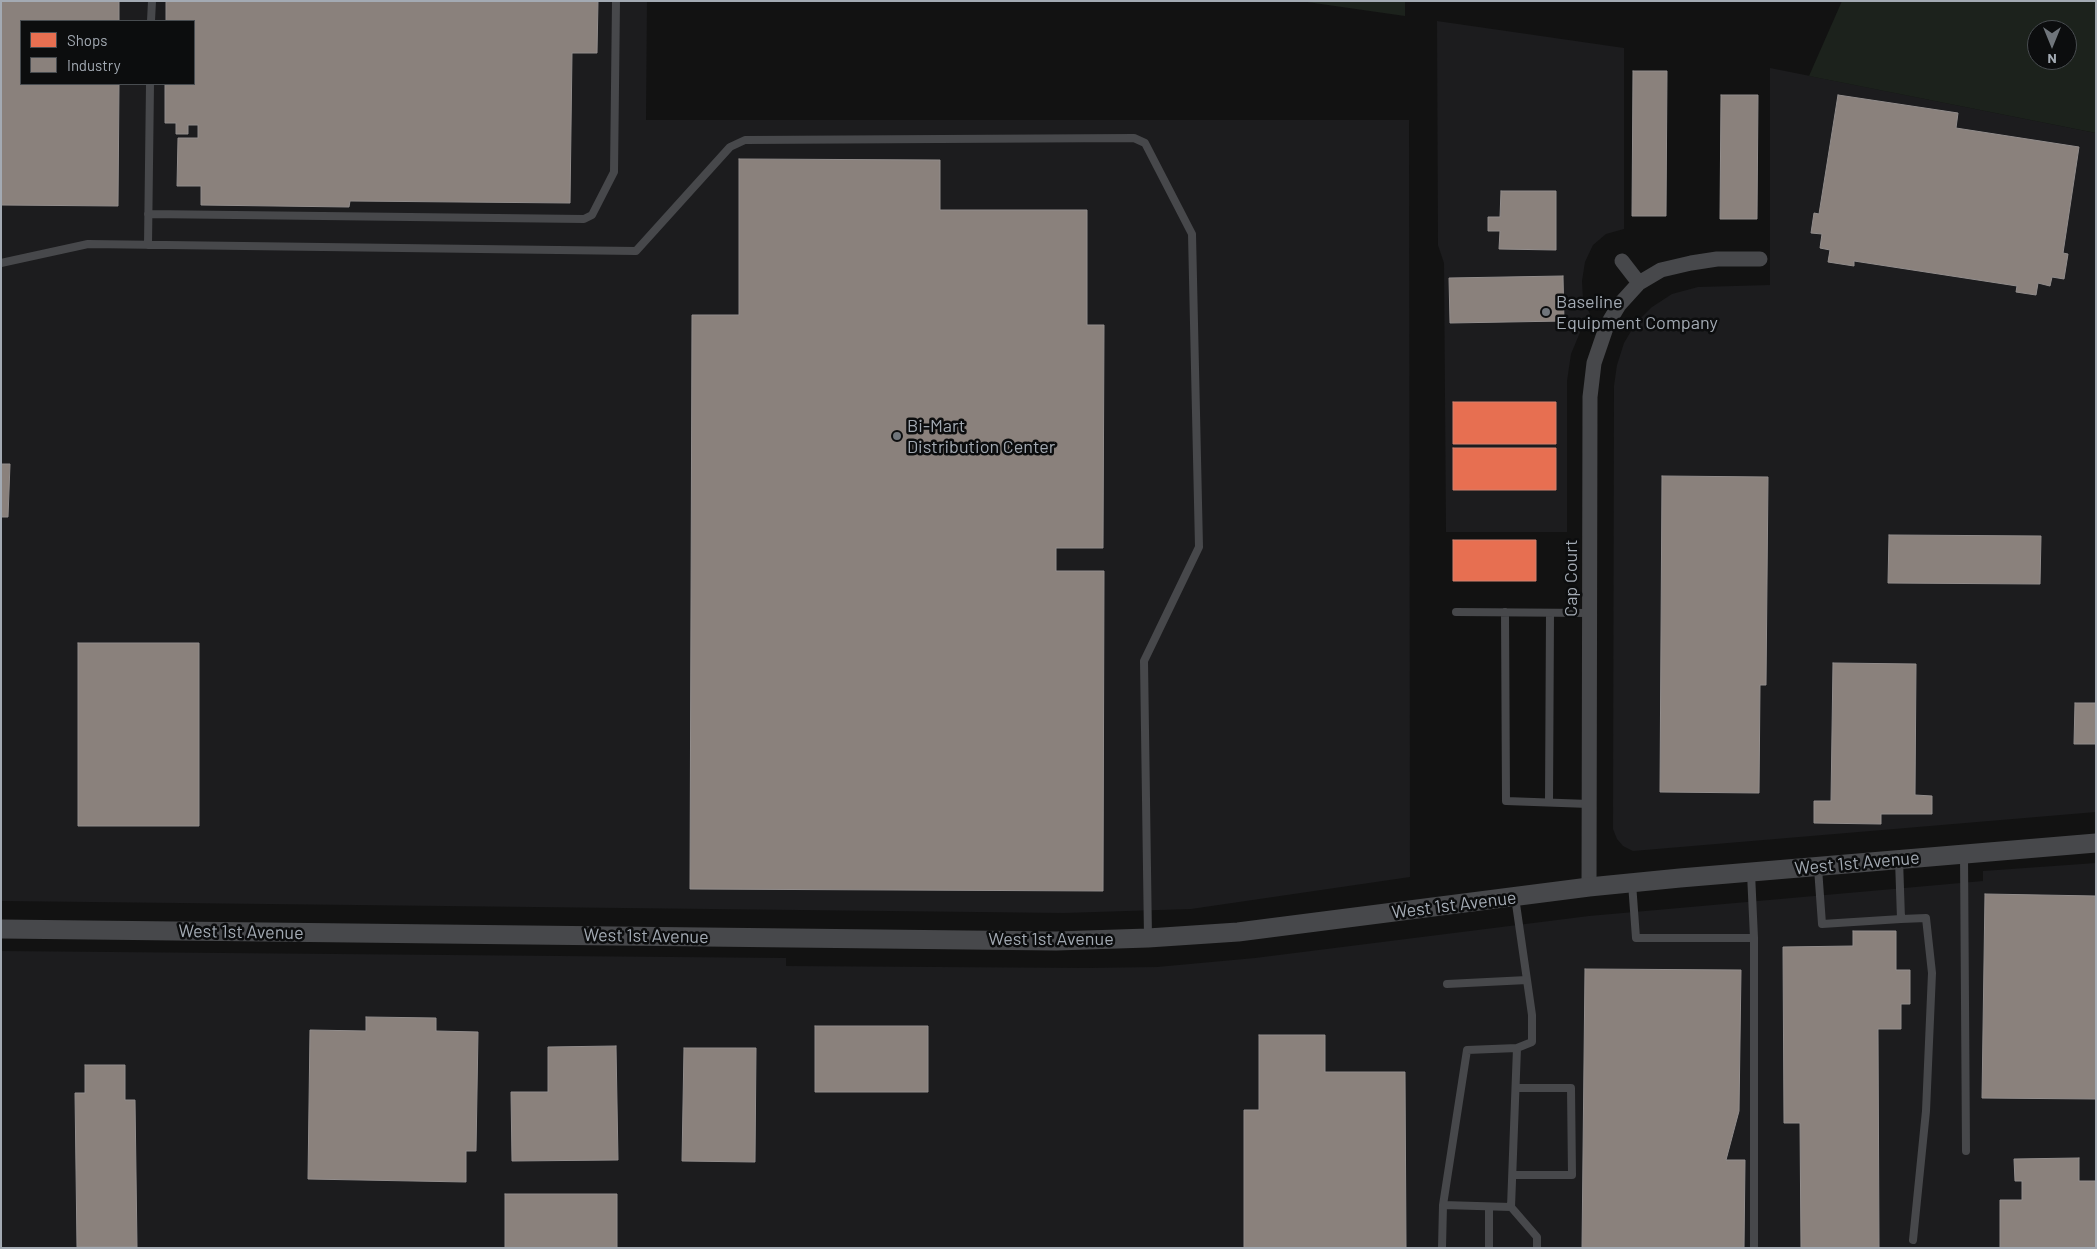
<!DOCTYPE html>
<style>
body{margin:0}
#map{position:relative;width:2097px;height:1249px;overflow:hidden;background:#121212;font-family:Barlow,sans-serif}
canvas{display:block}
.frame{position:absolute;inset:0;border:2px solid #a3aab3;pointer-events:none}
.legend{position:absolute;left:20px;top:20px;width:175px;height:65px;box-sizing:border-box;background:#0c0d0e;border:1px solid #484c50;margin:0;padding:6px 9px;list-style:none;font-size:15px;color:#a3aab3}
.legend li{display:flex;align-items:center;gap:10px;height:25px}
.legend b{width:25px;border:1px solid #484c50}
.north{position:absolute;left:2027px;top:20px;width:50px;height:50px;box-sizing:border-box;background:#0c0d0e;border:1px solid #484c50;border-radius:50%;rotate:180deg;font-size:14px;font-weight:700;line-height:20px;text-align:center;color:#a3aab3}
.north::after{content:'';display:block;margin:auto;width:18px;height:22px;background:#70757b;clip-path:polygon(50% 0,100% 100%,50% 72%,0 100%)}
</style>
<div id="map">
<canvas width="2097" height="1249"></canvas>
<div class="frame"></div>
<ul class="legend">
<li><b style="height:14px;background:#e76f51"></b>Shops</li>
<li><b style="height:14px;background:#8a817c"></b>Industry</li>
</ul>
<div class="north">N</div>
</div>
<script>
const g = document.querySelector('canvas').getContext('2d');
g.lineJoin = 'round';
function paint(path, color) { g.fillStyle = color; g.fill(path, 'evenodd'); }
const shape = rows => new Path2D(rows.map(r => 'M' + r).join(''));
function trace(path, color, width, dash) { g.strokeStyle = color; g.lineWidth = width; g.lineCap = dash ? 'butt' : 'round'; g.setLineDash(dash || []); g.stroke(path); }
function label(font, color, halo, rows, align = 'center') {
  g.font = font + ' Barlow,sans-serif'; g.lineWidth = 5; g.setLineDash([]); g.textBaseline = 'middle'; g.strokeStyle = halo; g.fillStyle = color; for (const [text, x, y, turn = 0] of rows) {
    g.save(); g.translate(x, y); g.rotate((+turn || 0) * Math.PI / 180); g.textAlign = isNaN(turn) ? turn : align; if (halo) g.strokeText(text, 0, 0); g.fillText(text, 0, 0); g.restore();
  }
}
paint(shape([
 [1,1,647,1,646,120,1409,120,1410,877,1191,909,1064,913,1,901],
 [21,21,194,21,194,84,21,84],
 [1437,21,1624,48,1624,229,1606,234,1593,245,1585,262,1582,281,1583,299,1590,314,1581,330,1571,354,1567,381,1567,532,1446,532,1444,263,1438,245],
 [1770,68,2096,133,2096,812,1633,851,1623,846,1617,839,1613,829,1614,386,1617,365,1624,343,1636,323,1652,307,1672,294,1698,287,1770,285],
 [2096,863,2096,1248,1,1248,1,951,786,958,786,966,1088,968,1157,967,1255,958,1589,916,1983,881,1983,871]
]), '#1c1c1e');
paint(shape([
 [1300,1,1405,1,1405,16],
 [1842,1,2096,1,2096,133,1809,76],
 [2037,30,2067,30,2067,60,2037,60]
]), '#1c221c');
const shops = shape([
 [1453,402,1556,402,1556,444,1453,444,1453,402],
 [1453,448,1556,448,1556,490,1453,490,1453,448],
 [1453,540,1536,540,1536,581,1453,581,1453,540]
]);
paint(shops, '#e76f51');
trace(shops, '#d3816e', 1);
const industry = shape([
 [1,1,119,1,119,21,21,21,21,84,119,84,118,206,1,205,1,1],
 [166,1,598,1,597,53,572,53,570,203,350,201,349,207,201,205,201,186,177,186,178,138,198,138,198,125,188,125,188,134,176,134,176,123,165,123,165,84,194,84,194,21,166,21,166,1],
 [1633,71,1667,71,1666,216,1632,216,1633,71],
 [1721,95,1758,95,1757,219,1720,219,1721,95],
 [1838,95,1958,113,1956,128,2079,147,2063,253,2068,254,2064,279,2052,277,2050,286,2038,283,2036,295,2016,292,2017,286,1854,261,1854,266,1828,262,1830,250,1820,248,1822,234,1811,233,1814,213,1819,214,1838,95],
 [739,159,940,160,940,210,1087,210,1087,325,1104,325,1103,548,1056,548,1056,571,1104,571,1103,891,690,889,692,315,739,315,739,159],
 [1501,191,1556,191,1556,250,1499,249,1500,231,1488,231,1488,217,1500,217,1501,191],
 [1563,276,1564,321,1450,323,1449,278,1563,276],
 [1,464,10,464,8,517,1,517,1,464],
 [1662,476,1768,477,1766,685,1760,685,1759,793,1660,792,1662,476],
 [1889,535,2041,536,2040,584,1888,583,1889,535],
 [78,643,199,643,199,826,78,826,78,643],
 [1833,663,1916,664,1915,795,1932,796,1932,814,1881,814,1881,824,1814,823,1814,801,1831,801,1833,663],
 [2075,703,2096,703,2096,744,2074,744,2075,703],
 [1985,894,2096,896,2096,1099,1982,1098,1985,894],
 [1853,931,1896,931,1896,970,1910,970,1910,1004,1901,1004,1901,1029,1878,1029,1879,1248,1801,1248,1800,1123,1784,1123,1783,947,1853,946,1853,931],
 [1585,969,1741,970,1739,1111,1726,1160,1745,1160,1744,1248,1582,1248,1585,969],
 [366,1017,436,1018,436,1031,478,1032,476,1151,466,1151,466,1182,308,1179,310,1030,366,1031,366,1017],
 [815,1026,928,1026,928,1092,815,1092,815,1026],
 [1259,1035,1325,1035,1325,1072,1405,1072,1406,1248,1244,1248,1244,1110,1259,1110,1259,1035],
 [616,1046,618,1160,512,1161,511,1092,548,1092,548,1047,616,1046],
 [684,1048,756,1048,755,1162,682,1161,684,1048],
 [85,1065,125,1065,125,1100,135,1100,137,1247,77,1247,75,1093,85,1093,85,1065],
 [2079,1158,2079,1181,2096,1181,2096,1248,2000,1248,2000,1200,2022,1200,2022,1181,2015,1181,2014,1159,2079,1158],
 [505,1194,617,1194,617,1248,505,1248,505,1194]
]);
paint(industry, '#8a817c');
trace(industry, '#928d8c', 1);
trace(shape([
 [151,21,152,1],
 [148,214,584,219,592,215,614,172,616,1],
 [148,245,150,84],
 [1,263,88,244,636,251,730,147,745,140,1134,138,1145,143,1192,234,1199,547,1144,661,1148,938],
 [1456,612,1590,613],
 [1505,612,1506,801,1589,804],
 [1549,802,1550,613],
 [1964,854,1966,1151],
 [1818,868,1822,924,1901,919,1899,859],
 [1751,873,1754,938],
 [1632,883,1636,938,1754,938,1754,1248],
 [1901,919,1926,918,1932,973,1926,1111,1913,1240],
 [1447,984,1527,980,1515,897],
 [1517,1048,1511,1207,1537,1237,1537,1248],
 [1513,1175,1572,1175,1571,1088,1516,1088],
 [1443,1205,1511,1207],
 [1442,1248,1443,1205,1467,1050,1517,1048,1532,1042,1532,1015,1527,980],
 [1489,1248,1489,1207]
]), '#47484b', 8);
trace(shape([
 [1622,261,1639,283],
 [1589,887,1590,397,1594,363,1607,325,1619,305,1639,283,1661,270,1691,263,1717,259,1760,259]
]), '#47484b', 15);
trace(shape([
 [1,929,1056,941,1148,938,1238,932,1589,887,1680,878,2096,843]
]), '#47484b', 19);
for (const [x, y, r, color] of [
 [1546,312,5,"#70757b"],
 [897,436,5,"#70757b"]
]) { const dot = new Path2D(); dot.arc(x, y, r, 0, 2 * Math.PI); g.fillStyle = color; g.fill(dot); trace(dot, '#0c0d0e', 2); }
label('18px', '#a3aab3', '#0c0d0e', [
 ["Baseline",1556,302],
 ["Equipment Company",1556,323],
 ["Bi-Mart",907,426],
 ["Distribution Center",907,447]
], 'left');
label('18px', '#a3aab3', '#0c0d0e', [
 ["Cap Court",1571,578,-90],
 ["West 1st Avenue",1857,863,-5],
 ["West 1st Avenue",1454,905,-7],
 ["West 1st Avenue",241,932,1],
 ["West 1st Avenue",646,936,1],
 ["West 1st Avenue",1051,939]
]);
</script>
